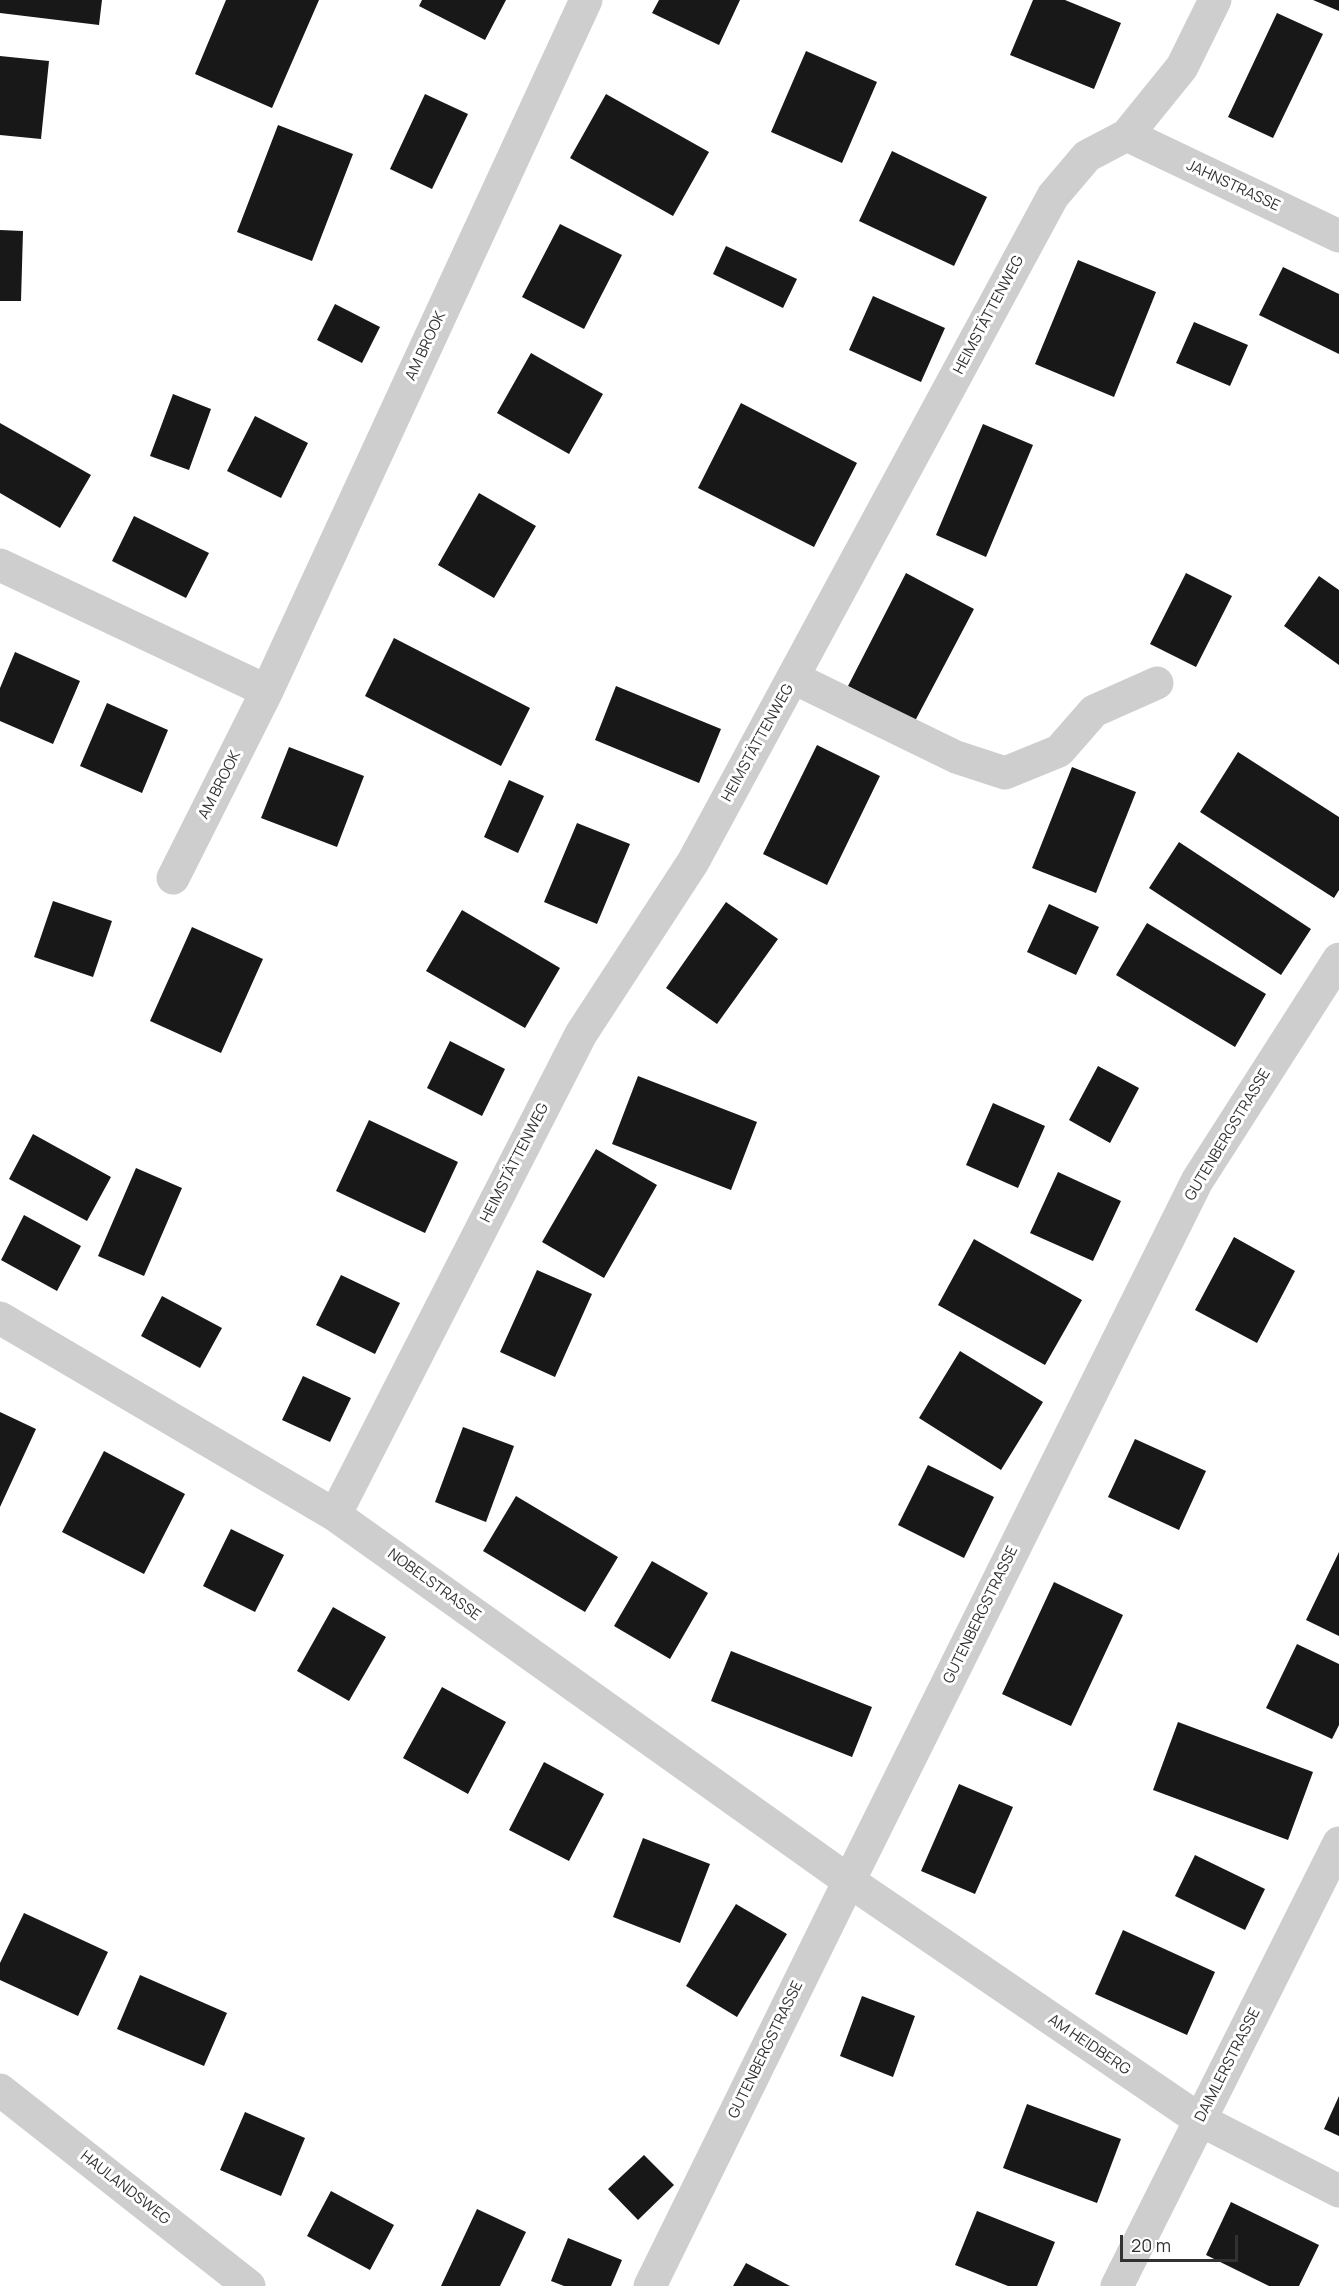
<!DOCTYPE html>
<html>
<head>
<meta charset="utf-8">
<style>
	body { margin:0 }
	#map { position:relative; width:1339px; height:2286px; overflow:hidden; background:#fff; font-family:Manrope,sans-serif }
	canvas { display:block }
	.scale { position:absolute; left:1120px; top:2235px; width:118px; height:27px; box-sizing:border-box; border:3px solid #313131; border-top:0; padding-left:8px; font-size:18px; line-height:21px; white-space:nowrap; color:#313131; -webkit-text-stroke:4px #fff; paint-order:stroke }
</style>
</head>
<body>
<div id="map">
<canvas width="1339" height="2286"></canvas>
<div class="scale">20 m</div>
</div>
<script>
const context = document.querySelector('canvas').getContext('2d');
context.lineJoin = 'round';
function paint(path, color) { context.fillStyle = color; context.fill(path, 'evenodd'); }
const shape = rows => new Path2D(rows.map(r => 'M' + r).join(''));
function stroke(path, color, width, dash) { context.strokeStyle = color; context.lineWidth = width; context.lineCap = dash ? 'butt' : 'round'; context.setLineDash(dash || []); context.stroke(path); }
function write(font, color, halo, rows, align = 'center') {
  context.font = font + ' Manrope,sans-serif'; context.lineWidth = 6; context.setLineDash([]); context.textBaseline = 'middle'; context.strokeStyle = halo; context.fillStyle = color; for (const [text, x, y, turn = 0] of rows) {
    context.save(); context.translate(x, y); context.rotate((+turn || 0) * Math.PI / 180); context.textAlign = isNaN(turn) ? turn : align; if (halo) context.strokeText(text, 0, 0); context.fillText(text, 0, 0); context.restore();
  }
}
paint(shape([
	[0,0,102,0,99,25,0,13],
	[226,0,319,0,272,108,195,74],
	[422,0,506,0,485,40,419,6],
	[659,0,740,0,719,45,652,13],
	[1033,0,1065,0,1121,23,1094,89,1010,55],
	[1313,0,1339,0,1339,11],
	[1277,13,1323,34,1273,138,1228,117],
	[806,51,877,82,842,163,771,132],
	[0,56,49,61,41,139,0,135],
	[425,94,468,114,432,189,390,169],
	[606,94,709,152,673,216,570,158],
	[278,125,353,154,312,261,237,232],
	[892,151,987,197,954,266,859,221],
	[560,224,622,255,584,329,522,297],
	[0,230,23,231,21,301,0,301],
	[726,246,797,279,783,308,713,274],
	[1078,260,1156,292,1114,397,1035,364],
	[1283,267,1339,294,1339,354,1259,315],
	[873,296,945,328,921,382,849,350],
	[335,304,380,327,362,363,317,340],
	[1194,322,1248,345,1230,386,1176,363],
	[531,353,603,394,569,454,497,413],
	[173,394,211,409,189,470,150,456],
	[741,403,857,463,814,547,698,488],
	[255,416,308,443,281,498,227,471],
	[0,423,91,475,60,528,0,493],
	[983,424,1033,445,986,557,936,535],
	[479,493,536,526,494,598,438,565],
	[134,516,209,553,186,598,112,561],
	[906,573,974,609,915,721,848,686],
	[1186,573,1232,596,1196,667,1150,644],
	[1319,576,1339,590,1339,665,1284,626],
	[394,638,530,708,501,766,365,696],
	[15,652,80,681,53,744,0,721,0,688],
	[616,686,721,729,699,783,595,740],
	[107,703,168,730,142,793,80,766],
	[817,745,880,776,827,885,763,854],
	[289,747,364,776,337,847,261,818],
	[1238,752,1339,817,1339,890,1334,898,1200,812],
	[1072,767,1136,792,1096,893,1032,868],
	[509,780,544,796,518,853,484,837],
	[577,823,630,844,597,924,544,902],
	[1179,842,1311,929,1281,975,1149,888],
	[53,901,112,921,93,977,34,957],
	[726,902,778,939,717,1024,666,988],
	[1049,904,1099,927,1076,975,1027,952],
	[462,910,560,968,525,1028,426,971],
	[1147,923,1266,994,1235,1047,1116,975],
	[192,927,263,959,221,1053,150,1021],
	[450,1041,505,1069,482,1116,427,1088],
	[1098,1066,1139,1088,1110,1143,1069,1120],
	[638,1076,757,1122,731,1190,612,1144],
	[993,1103,1045,1126,1018,1188,966,1165],
	[369,1120,458,1162,425,1233,336,1191],
	[33,1134,111,1177,87,1221,9,1179],
	[596,1149,657,1185,604,1278,542,1242],
	[136,1168,182,1188,144,1276,98,1256],
	[1058,1172,1121,1201,1093,1261,1030,1233],
	[24,1215,81,1246,57,1291,1,1260],
	[1234,1237,1295,1271,1257,1343,1195,1310],
	[974,1239,1082,1300,1045,1365,938,1305],
	[537,1270,592,1294,555,1377,500,1352],
	[341,1275,400,1303,375,1354,316,1325],
	[162,1296,222,1328,200,1368,141,1336],
	[960,1351,1043,1402,1001,1470,919,1418],
	[303,1376,351,1398,330,1442,282,1420],
	[0,1412,36,1429,0,1507],
	[463,1427,514,1446,486,1522,435,1502],
	[1135,1439,1206,1471,1179,1530,1108,1497],
	[104,1451,185,1494,144,1574,62,1532],
	[928,1465,994,1497,964,1558,898,1525],
	[516,1496,618,1557,585,1612,483,1551],
	[231,1529,284,1555,255,1612,203,1586],
	[1339,1552,1339,1636,1306,1620],
	[652,1561,708,1593,670,1659,614,1626],
	[1054,1582,1123,1615,1071,1726,1002,1694],
	[333,1607,386,1637,349,1701,297,1671],
	[1297,1644,1339,1664,1339,1725,1332,1739,1266,1708],
	[731,1651,872,1707,852,1757,711,1701],
	[442,1687,506,1722,468,1794,403,1758],
	[1178,1722,1313,1772,1288,1840,1153,1790],
	[544,1762,604,1794,569,1861,509,1830],
	[959,1784,1013,1807,975,1894,921,1871],
	[643,1838,710,1864,680,1943,613,1917],
	[1195,1855,1265,1889,1245,1930,1175,1896],
	[736,1904,787,1934,737,2017,686,1986],
	[24,1913,108,1952,78,2016,0,1980,0,1963],
	[1123,1930,1215,1972,1187,2035,1095,1994],
	[140,1975,227,2013,204,2066,117,2029],
	[862,1996,915,2016,893,2077,840,2056],
	[1339,2096,1339,2136,1324,2129],
	[1027,2104,1121,2139,1097,2203,1003,2168],
	[245,2112,305,2138,281,2196,220,2170],
	[644,2155,674,2185,638,2220,608,2189],
	[331,2191,394,2225,370,2270,307,2236],
	[1231,2202,1319,2245,1299,2286,1269,2286,1206,2255],
	[477,2209,526,2232,500,2286,441,2286],
	[977,2211,1055,2242,1037,2286,1008,2286,955,2265],
	[568,2238,622,2260,611,2286,564,2286,551,2281],
	[746,2263,790,2286,733,2286]
]), '#181818');
stroke(shape([
	[1127,135,1339,236],
	[0,565,267,691],
	[794,678,956,757,1005,773,1059,751,1094,711,1157,683],
	[173,878,267,691,586,0],
	[0,1318,335,1515,849,1881,1200,2120,1339,2191],
	[335,1515,581,1034,693,862,1053,196,1087,156,1127,135,1182,67,1215,0],
	[0,2090,249,2286],
	[650,2286,849,1881,1197,1181,1339,959],
	[1117,2286,1339,1843]
]), '#cecece', 33);
write('15px', '#313131', '#fff', [
	["JAHNSTRASSE",1233,186,25],
	["HEIMSTÄTTENWEG",989,315,-62],
	["AM BROOK",426,346,-65],
	["HEIMSTÄTTENWEG",758,743,-61],
	["AM BROOK",220,785,-63],
	["GUTENBERGSTRASSE",1228,1135,-59],
	["HEIMSTÄTTENWEG",515,1163,-63],
	["NOBELSTRASSE",434,1585,36],
	["GUTENBERGSTRASSE",981,1615,-64],
	["AM HEIDBERG",1089,2045,34],
	["GUTENBERGSTRASSE",766,2050,-64],
	["DAIMLERSTRASSE",1228,2065,-63],
	["HAULANDSWEG",125,2188,38]
]);
</script>
</body>
</html>
